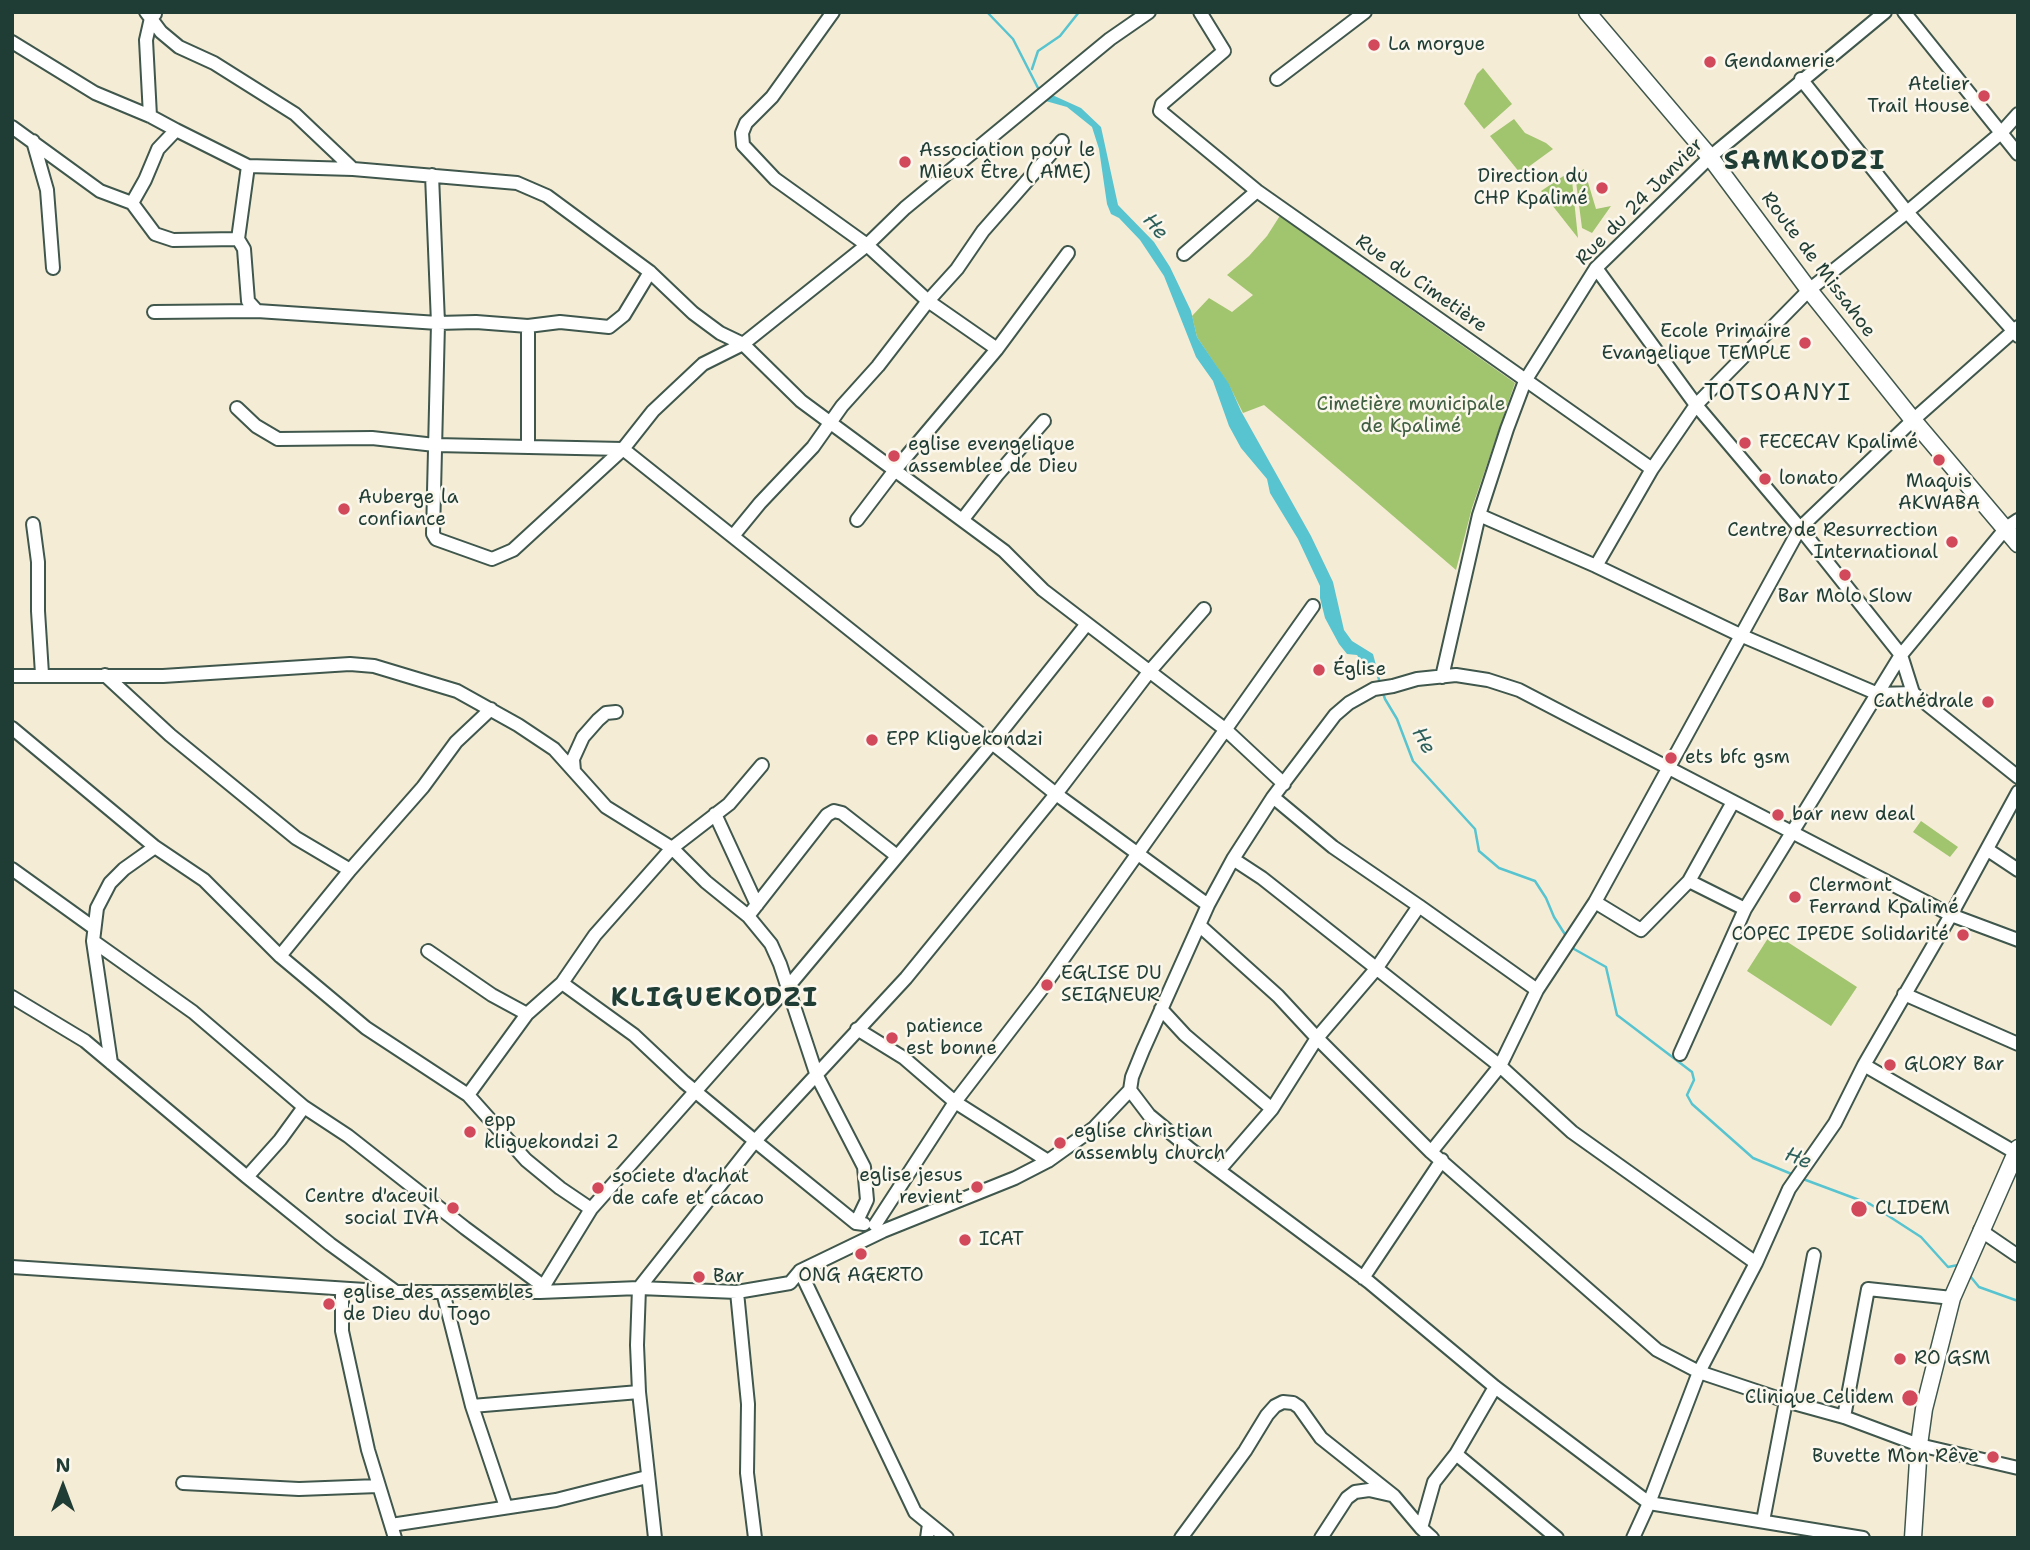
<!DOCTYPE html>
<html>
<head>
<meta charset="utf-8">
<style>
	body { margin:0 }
	#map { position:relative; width:2030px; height:1550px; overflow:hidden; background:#f5ecd6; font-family:"Shantell Sans",sans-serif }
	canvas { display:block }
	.frame { position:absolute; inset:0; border:14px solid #1f3d34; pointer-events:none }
	.north { position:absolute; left:28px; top:1452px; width:70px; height:70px; -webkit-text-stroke:5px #fbf7ec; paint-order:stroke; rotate:0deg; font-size:19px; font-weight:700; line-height:28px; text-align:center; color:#1f3d34 }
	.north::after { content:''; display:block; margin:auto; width:24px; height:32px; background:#1f3d34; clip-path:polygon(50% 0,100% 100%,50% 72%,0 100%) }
</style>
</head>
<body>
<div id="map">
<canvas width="2030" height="1550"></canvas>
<div class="frame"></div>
<div class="north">N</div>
</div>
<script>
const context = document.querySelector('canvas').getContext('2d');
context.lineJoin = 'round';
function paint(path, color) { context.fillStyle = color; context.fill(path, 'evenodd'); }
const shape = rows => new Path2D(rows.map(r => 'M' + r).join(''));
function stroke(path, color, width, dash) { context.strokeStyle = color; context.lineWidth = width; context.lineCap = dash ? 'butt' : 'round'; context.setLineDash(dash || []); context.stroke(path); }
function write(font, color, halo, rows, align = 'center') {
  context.font = font + ' "Shantell Sans",sans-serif'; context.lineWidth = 5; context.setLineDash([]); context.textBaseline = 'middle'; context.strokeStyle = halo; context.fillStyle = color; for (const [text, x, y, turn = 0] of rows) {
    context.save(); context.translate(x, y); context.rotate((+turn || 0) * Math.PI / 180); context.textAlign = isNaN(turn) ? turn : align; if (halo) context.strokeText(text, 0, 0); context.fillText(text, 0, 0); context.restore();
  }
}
paint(shape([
	[1483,68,1512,104,1484,129,1464,104,1477,74],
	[1514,119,1525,133,1546,143,1553,149,1520,173,1490,136],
	[1584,169,1596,209,1611,206,1592,233,1582,228,1575,174],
	[1571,171,1578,238,1541,191],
	[1281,214,1361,274,1515,383,1472,508,1456,570,1264,405,1243,413,1229,385,1197,337,1192,316,1209,298,1232,312,1253,295,1227,275,1249,256,1267,236],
	[1921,821,1958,847,1950,857,1913,832],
	[1772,932,1857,987,1831,1026,1747,971]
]), '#a1c46e');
paint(shape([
	[1039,89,1081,108,1101,127,1118,205,1154,242,1170,267,1191,311,1197,337,1229,384,1241,411,1311,536,1333,582,1344,630,1352,641,1373,654,1377,669,1368,672,1357,655,1347,654,1339,644,1325,618,1320,598,1320,586,1298,539,1270,493,1267,479,1241,448,1229,426,1213,381,1196,357,1164,276,1140,240,1119,218,1111,214,1107,204,1099,149,1092,127,1067,107,1042,100,1035,92]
]), '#57c4cf');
stroke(shape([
	[987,12,1013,39,1039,90],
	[1032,69,1038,51,1060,36,1079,12],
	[1376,667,1380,684],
	[1382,690,1385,699,1397,719,1413,761,1475,829,1479,851,1499,868,1535,881,1546,898,1554,917,1566,936],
	[1571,944,1574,949,1606,967,1617,1015,1692,1072,1694,1080,1687,1095,1692,1104,1753,1158,1794,1175],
	[1803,1179,1870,1204,1921,1237,1948,1267,1958,1265,1960,1267],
	[1970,1276,1979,1287,2018,1301]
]), '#57c4cf', 2.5);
const minor = shape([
	[146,12,161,32,179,47,214,63,295,114,353,169],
	[1200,12,1224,51,1162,104,1160,111,1257,191,1652,469],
	[1904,12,2018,154],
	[12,42,95,93,150,116,176,130],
	[1277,79,1365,12],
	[1801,79,1907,212,2018,336],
	[150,116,146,40,151,18,155,14],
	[12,127,100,191,132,203],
	[33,141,47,190,53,268],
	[432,175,438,323,433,534,436,539,492,559,513,550,623,449,653,411,703,364,743,344,801,401,1004,551,1043,590,1226,730,1284,784],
	[238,239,248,166],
	[1184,254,1257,191],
	[1596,268,1696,405,1800,528,1901,655,1913,693,2018,777],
	[257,311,248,301,244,249,238,239,173,240,155,234,132,203,145,180,158,149,176,130,248,166,353,169,517,183,547,196,650,272,693,313,720,333,743,344,867,245,905,208,1110,39,1149,12],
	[154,312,257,311,438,323,476,322,528,326,560,322,609,327,624,315,650,272],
	[997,349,928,301,957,269,983,231,1062,141],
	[237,408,256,426,278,439,372,438,435,445,623,449,1056,794,1208,905],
	[528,445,528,326],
	[1479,515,1596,566,1740,635,1878,694,1913,693],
	[963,519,997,475,1044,421],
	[857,520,895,470,997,349,1068,253],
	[33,524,38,562,38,611,42,674],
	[733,536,760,503,813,447,842,406,878,366,928,301,867,245,775,179,743,145,742,133,746,123,772,97,833,12],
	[1596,566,1652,469,1696,405,1809,290,1907,212,2001,133,2018,114],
	[105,675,170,735,296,838,350,870],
	[12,676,163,676,350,664,374,666,457,691,518,725,554,749,606,807,672,848,706,882,748,916,771,944,780,964,817,1076,864,1167,867,1200,856,1223],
	[1442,677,1479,515,1507,429,1525,381,1596,268,1710,157,1885,12],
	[12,728,155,847,204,880,280,956,366,1028,468,1095,526,1160,560,1188,591,1209],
	[574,771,573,759,583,737,598,720,606,713,616,712],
	[1273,797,1333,847,1419,906],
	[715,814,757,905],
	[1988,850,2018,870],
	[1233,859,1262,878,1500,1066,1572,1132,1756,1263],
	[12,869,94,928],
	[1689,881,1745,909],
	[1595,902,1641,930,1689,881,1733,802],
	[748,916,827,815,834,811,842,813,897,856],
	[1199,925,1278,996,1317,1038,1431,1152,1657,1350,1699,1372,1786,1401,1844,1417,1919,1445,2018,1468],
	[93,941,193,1012,304,1107,348,1136,465,1228,543,1286],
	[428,951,492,995,527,1014],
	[280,956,350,870,423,787,456,742,491,709],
	[562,983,634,1035,684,1082,755,1141,856,1223,864,1224],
	[1904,994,2018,1044],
	[12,997,85,1041,247,1177,330,1244,396,1292],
	[1161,1009,1185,1035,1272,1109],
	[857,1029,904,1058,955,1102,1048,1161],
	[1680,1054,1745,909,1901,655,2006,528,2018,520],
	[111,1063,93,941,97,908,110,883,124,869,155,847],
	[1864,1065,2018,1154],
	[1130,1090,1149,1115,1190,1149,1369,1282,1495,1387,1649,1503,1863,1538],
	[468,1095,527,1014,562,983,595,935,672,848,729,804,762,765],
	[1431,1152,1500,1066,1537,990,1595,902,1800,528,1913,420,2018,327],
	[1220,1169,1272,1109,1317,1038,1376,969,1419,906,1537,990],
	[247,1177,280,1140,304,1107],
	[875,1225,955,1102,1041,990,1313,606],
	[1980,1230,2018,1256],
	[12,1267,396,1292,540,1292,639,1288,737,1292,790,1283,800,1271,883,1231,1015,1178,1048,1161,1094,1128,1130,1090,1132,1077,1143,1050,1208,905,1233,859,1273,797,1335,715,1349,703,1374,689,1393,686,1417,679,1456,675,1488,680,1519,690,1951,915,2018,940],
	[800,1271,915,1512,947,1538],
	[1363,1278,1442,1160],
	[342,1290,342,1331,368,1450,395,1538],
	[443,1292,472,1406,506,1507],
	[540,1292,591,1209,787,988,993,742,1086,625],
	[737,1292,748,1404,747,1473,755,1538],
	[472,1406,639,1392],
	[1844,1417,1868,1289,1952,1298],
	[1456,1454,1557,1538],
	[183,1483,299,1489,378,1486],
	[1763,1521,1814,1255],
	[391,1525,556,1500,647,1477],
	[1421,1528,1434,1482,1456,1454,1495,1387],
	[655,1538,639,1392,637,1345,639,1288,755,1141,906,978,1056,794,1149,672,1204,609],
	[927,1538,929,1524],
	[1181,1538,1245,1451,1267,1415,1275,1406,1283,1402,1293,1403,1299,1407,1321,1438,1394,1496,1421,1528,1432,1538],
	[1321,1538,1347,1498,1355,1492,1369,1490,1391,1495],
	[1633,1538,1649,1503,1699,1372,1756,1263,1789,1189,1835,1123,1864,1065,1951,915,2018,792]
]);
const major = shape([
	[1587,12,1710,157,1809,290,1913,420,2018,544],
	[1913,1538,1919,1445,1924,1409,1952,1298,2018,1148]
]);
stroke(minor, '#3f574c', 16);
stroke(major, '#3f574c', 19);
stroke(minor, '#fff', 12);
stroke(major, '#fff', 16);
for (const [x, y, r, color] of [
	[1374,45,7,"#d1495b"],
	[1710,62,7,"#d1495b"],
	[1984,96,7,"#d1495b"],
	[905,162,7,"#d1495b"],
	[1602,188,7,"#d1495b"],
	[1805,343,7,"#d1495b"],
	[1745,443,7,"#d1495b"],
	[894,456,7,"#d1495b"],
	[1939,460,7,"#d1495b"],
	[1765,479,7,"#d1495b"],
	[344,509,7,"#d1495b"],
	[1952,542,7,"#d1495b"],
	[1845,575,7,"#d1495b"],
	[1319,670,7,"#d1495b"],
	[1988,702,7,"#d1495b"],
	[872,740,7,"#d1495b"],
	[1671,758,7,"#d1495b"],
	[1778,815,7,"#d1495b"],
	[1795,897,7,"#d1495b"],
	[1963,935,7,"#d1495b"],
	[1047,985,7,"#d1495b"],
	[892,1038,7,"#d1495b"],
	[1890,1065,7,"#d1495b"],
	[470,1132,7,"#d1495b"],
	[1060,1143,7,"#d1495b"],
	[977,1187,7,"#d1495b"],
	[598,1188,7,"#d1495b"],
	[453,1208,7,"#d1495b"],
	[1859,1209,9,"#d1495b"],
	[965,1240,7,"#d1495b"],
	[861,1254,7,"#d1495b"],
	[699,1277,7,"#d1495b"],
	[329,1304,7,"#d1495b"],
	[1900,1359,7,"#d1495b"],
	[1910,1398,9,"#d1495b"],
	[1993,1457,7,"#d1495b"]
]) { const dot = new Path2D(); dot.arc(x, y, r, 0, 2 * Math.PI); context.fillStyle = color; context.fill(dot); stroke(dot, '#fbf7ec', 2.5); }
write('19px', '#1f3d34', '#fbf7ec', [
	["La morgue",1388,45],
	["Gendamerie",1724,62],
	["Atelier",1970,85,"right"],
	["Trail House",1970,107,"right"],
	["Association pour le",919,151],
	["Mieux Être ( AME)",919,173],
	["Direction du",1588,177,"right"],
	["CHP Kpalimé",1588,199,"right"],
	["Ecole Primaire",1791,332,"right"],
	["Evangelique TEMPLE",1791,354,"right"],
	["FECECAV Kpalimé",1759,443],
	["eglise evengelique",908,445],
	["assemblee de Dieu",908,467],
	["lonato",1779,479],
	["Maquis",1939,482,"center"],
	["AKWABA",1939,504,"center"],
	["Auberge la",358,498],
	["confiance",358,520],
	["Centre de Resurrection",1938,531,"right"],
	["International",1938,553,"right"],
	["Bar Molo Slow",1845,597,"center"],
	["Église",1333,670],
	["Cathédrale",1974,702,"right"],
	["EPP Kliguekondzi",886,740],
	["ets bfc gsm",1685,758],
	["bar new deal",1792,815],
	["Clermont",1809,886],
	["Ferrand Kpalimé",1809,908],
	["COPEC IPEDE Solidarité",1949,935,"right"],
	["EGLISE DU",1061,974],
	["SEIGNEUR",1061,996],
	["patience",906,1027],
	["est bonne",906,1049],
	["GLORY Bar",1904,1065],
	["epp",484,1121],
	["kliguekondzi 2",484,1143],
	["eglise christian",1074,1132],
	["assembly church",1074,1154],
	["eglise jesus",963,1176,"right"],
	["revient",963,1198,"right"],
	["societe d'achat",612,1177],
	["de cafe et cacao",612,1199],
	["Centre d'aceuil",439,1197,"right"],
	["social IVA",439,1219,"right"],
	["CLIDEM",1875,1209],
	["ICAT",979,1240],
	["ONG AGERTO",861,1276,"center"],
	["Bar",713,1277],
	["eglise des assembles",343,1293],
	["de Dieu du Togo",343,1315],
	["RO GSM",1914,1359],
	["Clinique Celidem",1894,1398,"right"],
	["Buvette Mon Rêve",1979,1457,"right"]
], 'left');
write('19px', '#1f3d34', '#fbf7ec', [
	["Rue du 24 Janvier",1640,202,-45],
	["Route de Missahoe",1818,265,53],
	["Rue du Cimetière",1421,284,35]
]);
write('19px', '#405f42', '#fbf7ec', [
	["Cimetière municipale",1411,405],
	["de Kpalimé",1411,427]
]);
write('italic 21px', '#2d5f5b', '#fbf7ec', [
	["He",1155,227,50],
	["He",1423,741,61],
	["He",1798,1159,21]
]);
context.letterSpacing = '2px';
write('23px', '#1f3d34', '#fbf7ec', [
	["TOTSOANYI",1778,394]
]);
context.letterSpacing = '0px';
context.letterSpacing = '2px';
write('bold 26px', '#1f3d34', '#fbf7ec', [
	["SAMKODZI",1805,162],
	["KLIGUEKODZI",715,999]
]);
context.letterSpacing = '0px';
</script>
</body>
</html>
